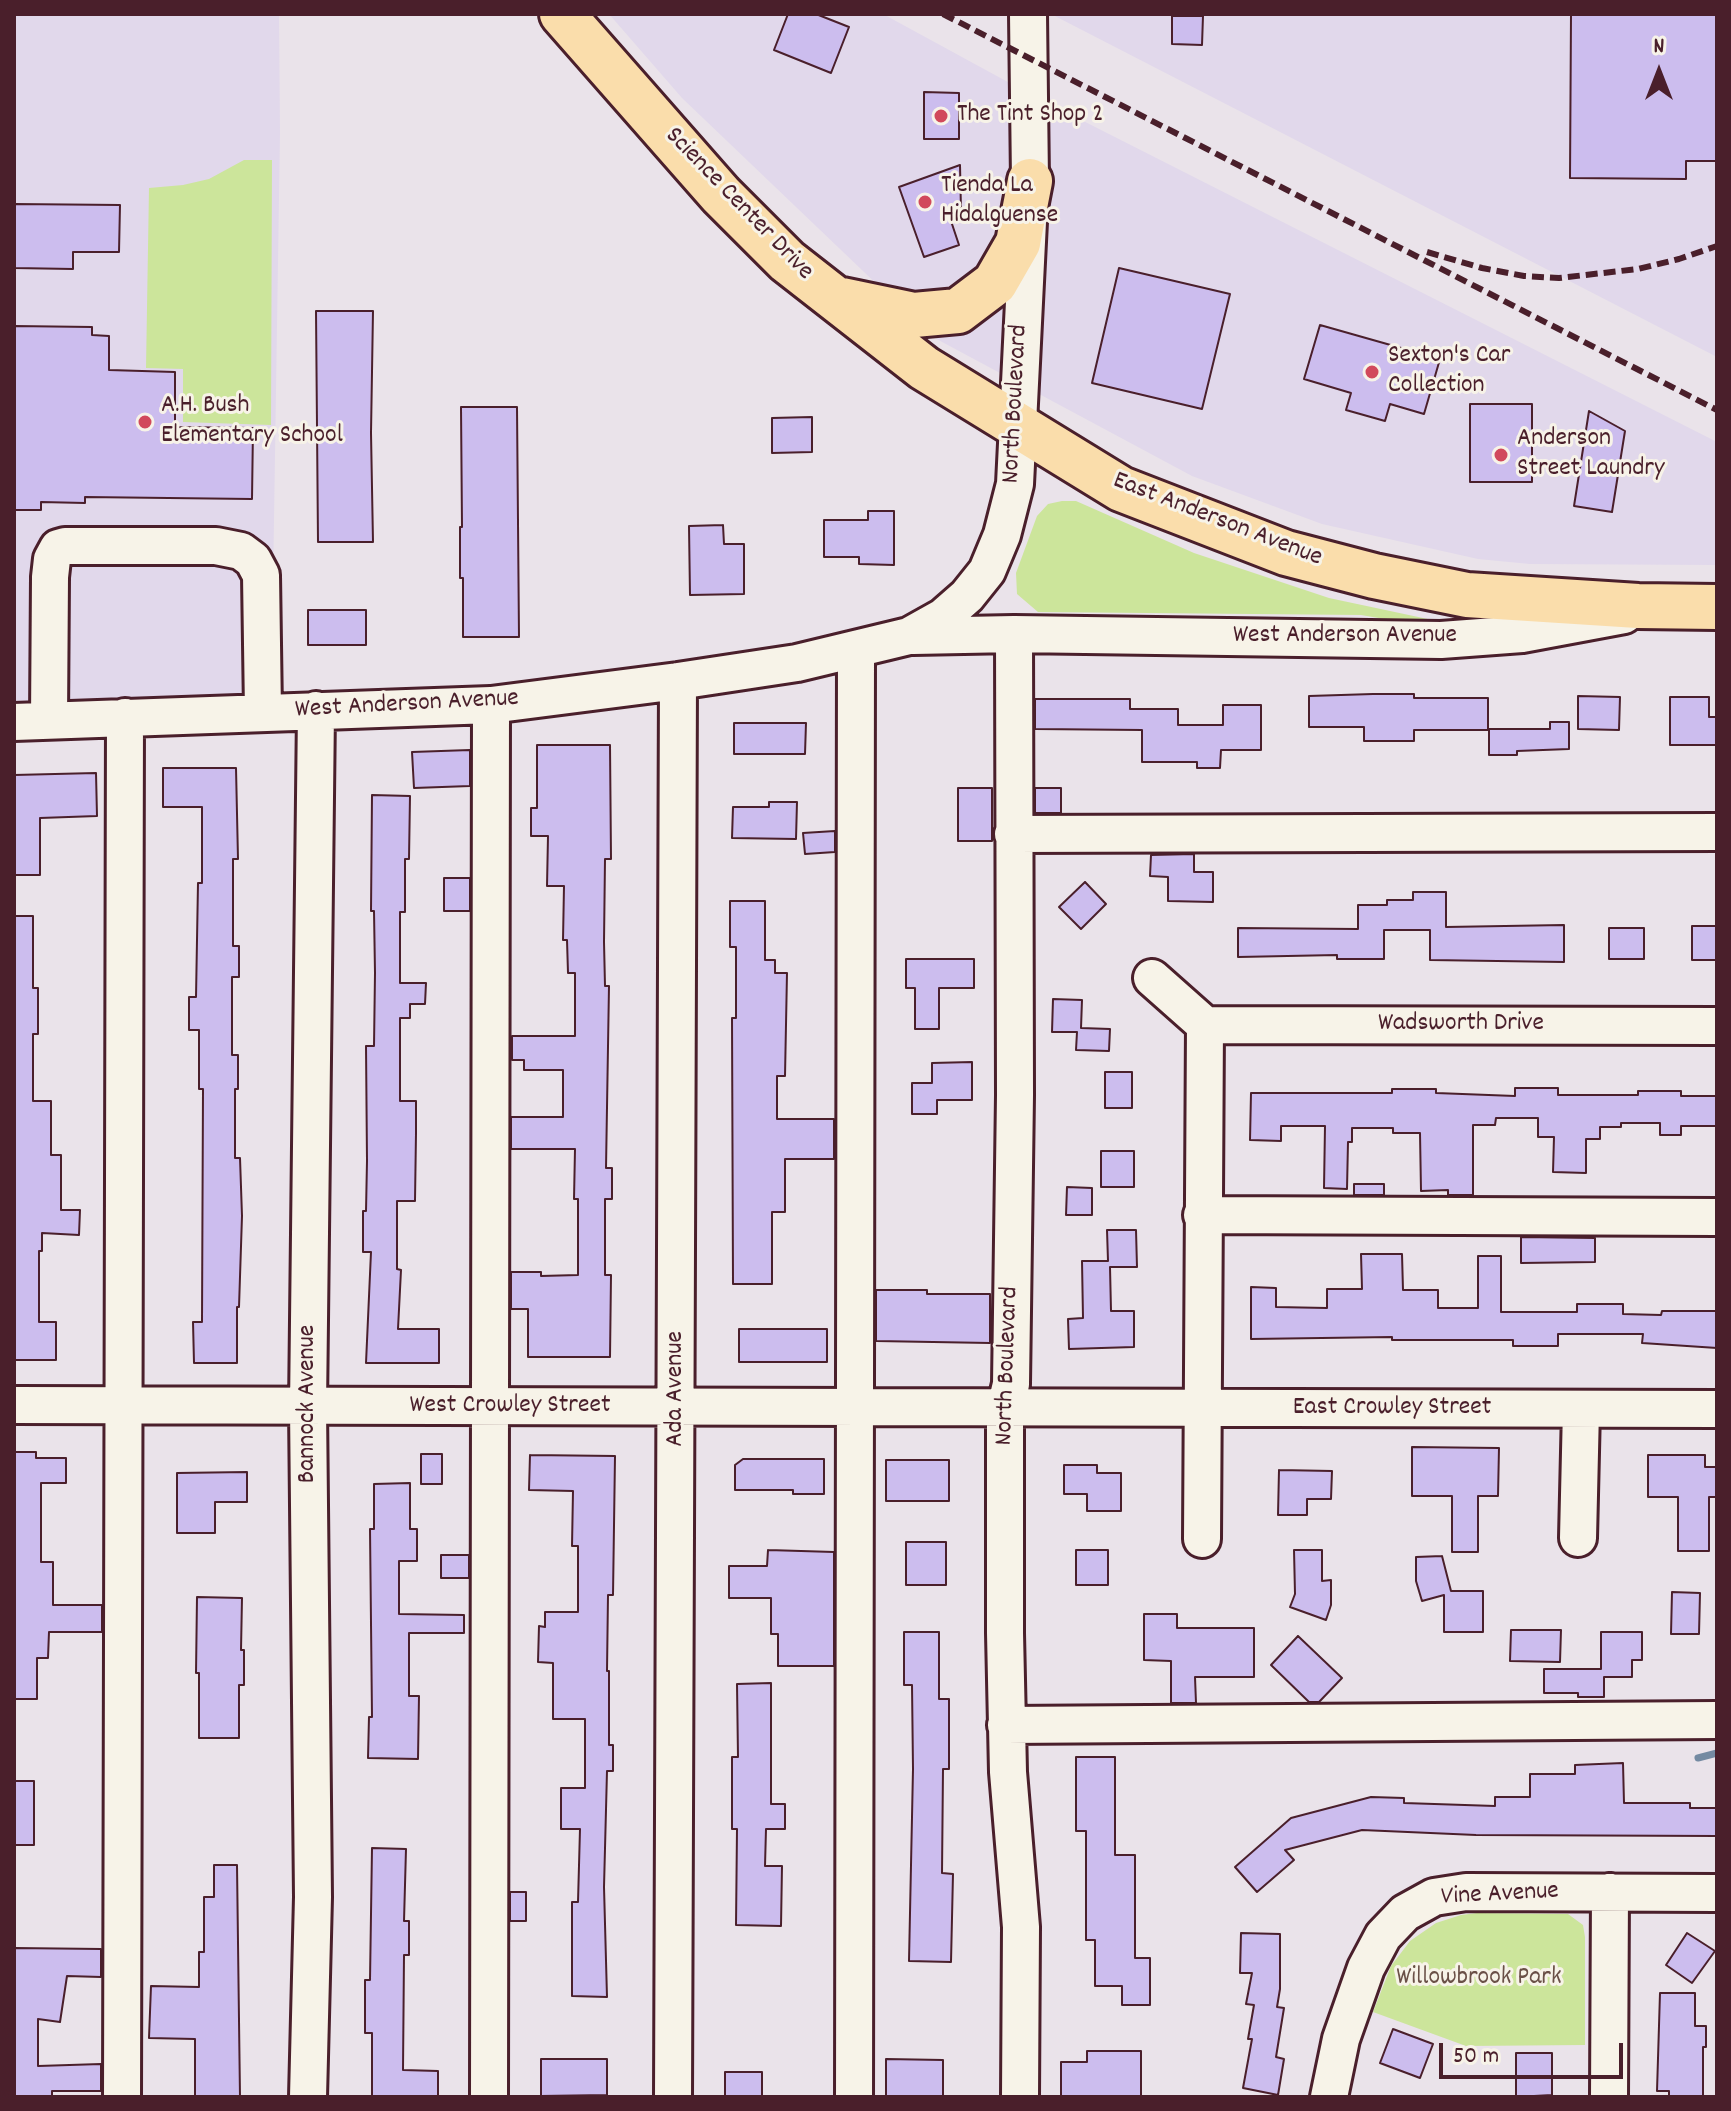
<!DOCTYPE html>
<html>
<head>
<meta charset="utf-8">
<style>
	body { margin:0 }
	#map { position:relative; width:1731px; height:2111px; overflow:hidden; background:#eae3ea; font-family:Dekko,sans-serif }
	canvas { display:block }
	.frame { position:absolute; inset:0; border:16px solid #4a1f2b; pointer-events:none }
	.north { position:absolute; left:1619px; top:32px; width:80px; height:80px; -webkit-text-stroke:6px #f7f3e8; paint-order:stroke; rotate:0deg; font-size:22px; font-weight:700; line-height:32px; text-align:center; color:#4a1f2b }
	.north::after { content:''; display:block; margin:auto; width:28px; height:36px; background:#4a1f2b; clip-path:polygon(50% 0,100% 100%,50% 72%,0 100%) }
	.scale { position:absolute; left:1439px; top:2043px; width:184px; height:36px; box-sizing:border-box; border:4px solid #4a1f2b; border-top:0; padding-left:10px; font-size:24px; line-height:28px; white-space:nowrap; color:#4a1f2b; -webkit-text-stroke:6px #f7f3e8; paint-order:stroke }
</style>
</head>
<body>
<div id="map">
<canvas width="1731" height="2111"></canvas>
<div class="frame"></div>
<div class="north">N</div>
<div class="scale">50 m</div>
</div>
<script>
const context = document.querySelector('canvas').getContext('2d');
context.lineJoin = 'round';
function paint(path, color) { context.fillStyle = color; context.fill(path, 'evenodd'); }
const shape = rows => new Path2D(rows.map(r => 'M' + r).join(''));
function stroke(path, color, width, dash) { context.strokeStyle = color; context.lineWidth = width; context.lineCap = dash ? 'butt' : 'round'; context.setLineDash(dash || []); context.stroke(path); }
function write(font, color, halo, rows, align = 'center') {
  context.font = font + ' Dekko,sans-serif'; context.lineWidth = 6; context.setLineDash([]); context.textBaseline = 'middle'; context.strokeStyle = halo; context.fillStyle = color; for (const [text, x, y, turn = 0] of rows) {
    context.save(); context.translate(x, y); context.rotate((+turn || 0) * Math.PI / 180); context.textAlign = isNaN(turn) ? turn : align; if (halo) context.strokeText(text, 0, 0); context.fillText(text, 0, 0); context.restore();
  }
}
paint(shape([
	[14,14,279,14,280,133,271,712,14,722],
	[609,14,883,14,1028,93,1717,442,1717,565,1530,564,1478,559,1322,524,1192,476,931,336,682,98],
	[1051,14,1717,14,1717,357]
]), '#e1d8eb');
paint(shape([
	[244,160,272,160,271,425,183,422,183,369,146,368,149,188,183,185,209,179],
	[1062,501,1076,501,1194,553,1329,598,1437,621,1437,628,1361,615,1038,612,1017,594,1016,573,1037,516,1048,504],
	[1477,1913,1568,1914,1583,1925,1585,1937,1585,2045,1466,2046,1373,2012,1391,1966,1410,1941,1436,1923,1461,1915]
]), '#cce59b');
stroke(shape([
	[1698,1758,1717,1753]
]), '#748aa2', 7);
const building = shape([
	[788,14,816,14,849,27,831,73,774,50,788,14],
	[1571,14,1717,14,1717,161,1686,161,1686,179,1570,178,1571,14],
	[1172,16,1203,16,1202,45,1172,44,1172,16],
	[924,92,959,93,959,139,924,139,924,92],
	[960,165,961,211,949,215,959,245,924,257,899,187,960,165],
	[14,204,120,205,119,252,73,252,73,269,14,268,14,204],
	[1119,268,1230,294,1202,409,1092,383,1119,268],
	[316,311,373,311,371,433,373,542,318,542,316,311],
	[1320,325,1440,359,1424,414,1390,404,1385,421,1346,410,1351,393,1304,379,1320,325],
	[14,326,92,327,92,335,109,336,109,370,175,372,175,427,253,428,252,499,85,497,85,503,41,502,41,510,14,510,14,326],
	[1470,404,1532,404,1532,482,1470,482,1470,404],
	[461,407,517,407,519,637,463,637,463,578,460,578,460,527,462,527,461,407],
	[1589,411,1625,431,1612,512,1574,506,1589,411],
	[812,417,812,452,772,453,772,418,812,417],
	[868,511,894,511,894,565,859,564,859,557,824,557,824,520,868,520,868,511],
	[723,525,724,544,744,544,744,594,690,595,689,526,723,525],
	[308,610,366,610,366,645,308,645,308,610],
	[1373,694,1414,694,1414,698,1488,698,1488,730,1414,730,1414,741,1364,741,1364,727,1309,727,1309,696,1373,694],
	[1578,696,1620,697,1619,730,1578,729,1578,696],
	[1670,697,1709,697,1709,717,1717,717,1717,745,1670,745,1670,697],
	[1035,699,1130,699,1130,709,1178,709,1178,725,1223,725,1223,705,1261,705,1261,750,1221,750,1220,768,1197,768,1197,762,1142,762,1142,730,1035,729,1035,699],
	[1550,722,1569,722,1569,749,1517,751,1517,755,1489,755,1489,729,1550,729,1550,722],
	[734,723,806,723,805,754,734,754,734,723],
	[537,745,610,745,611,859,605,859,604,942,605,986,609,986,606,1168,612,1168,612,1199,605,1199,605,1275,611,1275,610,1357,528,1357,528,1309,511,1309,511,1272,541,1272,541,1276,578,1275,578,1199,574,1199,575,1149,511,1149,511,1117,563,1117,563,1070,524,1070,524,1060,512,1060,512,1036,575,1036,575,973,568,973,567,940,563,940,564,886,547,886,548,836,531,836,531,808,537,808,537,745],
	[470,750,470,786,414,788,412,752,470,750],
	[163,768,236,768,238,859,233,859,233,946,239,946,239,977,232,977,232,1055,238,1055,238,1089,235,1089,235,1158,240,1158,242,1216,239,1307,237,1307,237,1363,194,1363,193,1322,202,1322,203,1089,199,1089,199,1030,189,1030,189,997,196,997,198,883,202,883,202,807,163,807,163,768],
	[96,773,97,816,40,818,40,875,14,875,14,775,96,773],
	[958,788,992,788,992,841,958,841,958,788],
	[1035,788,1061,788,1061,813,1035,813,1035,788],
	[372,795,410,796,409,859,405,859,405,912,400,912,400,983,426,983,425,1004,410,1004,410,1018,400,1018,400,1101,416,1101,416,1133,415,1201,397,1201,397,1269,401,1270,398,1329,439,1329,439,1363,366,1363,371,1252,363,1252,363,1211,366,1211,367,1161,366,1046,374,1046,375,973,374,911,371,911,372,795],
	[769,802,797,802,796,839,732,838,733,807,769,807,769,802],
	[835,831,835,852,805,854,803,833,835,831],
	[1194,854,1194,872,1213,872,1213,902,1168,901,1168,877,1150,876,1151,855,1194,854],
	[444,878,470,878,470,911,444,911,444,878],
	[1085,882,1106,904,1081,929,1059,907,1085,882],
	[1413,892,1446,892,1446,927,1564,925,1564,962,1430,960,1430,930,1384,930,1384,959,1337,959,1337,955,1238,957,1238,928,1358,929,1358,905,1387,905,1387,900,1413,900,1413,892],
	[730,901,765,901,765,960,775,960,775,973,787,973,785,1076,777,1076,777,1119,834,1119,834,1159,785,1159,785,1212,772,1212,772,1284,733,1284,732,1018,736,1018,736,947,730,947,730,901],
	[14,916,33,916,33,988,38,988,38,1034,33,1034,33,1101,51,1101,51,1155,61,1155,61,1210,80,1210,79,1235,42,1233,42,1251,39,1251,39,1322,56,1322,56,1360,14,1360,14,916],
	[1692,926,1717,926,1717,960,1692,960,1692,926],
	[1609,928,1644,928,1644,959,1609,959,1609,928],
	[906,959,974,959,974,988,939,988,939,1029,915,1029,915,988,906,988,906,959],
	[1053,999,1082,1000,1081,1028,1110,1029,1109,1051,1076,1050,1077,1032,1052,1032,1053,999],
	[972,1062,972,1100,937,1100,937,1114,912,1114,912,1083,932,1083,932,1063,972,1062],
	[1105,1072,1132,1072,1132,1108,1105,1108,1105,1072],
	[1515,1088,1558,1088,1558,1095,1638,1095,1638,1091,1681,1091,1681,1096,1717,1096,1717,1126,1681,1126,1681,1135,1660,1135,1660,1123,1621,1123,1621,1127,1600,1127,1600,1139,1586,1139,1586,1173,1553,1172,1554,1137,1538,1137,1538,1118,1496,1118,1495,1125,1473,1125,1473,1195,1448,1195,1448,1190,1421,1191,1420,1133,1393,1133,1393,1128,1352,1128,1352,1142,1348,1142,1347,1189,1324,1188,1325,1126,1281,1126,1281,1141,1250,1140,1251,1093,1392,1093,1392,1089,1436,1089,1436,1093,1515,1096,1515,1088],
	[1101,1151,1134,1151,1134,1187,1101,1187,1101,1151],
	[1354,1184,1384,1184,1384,1195,1354,1195,1354,1184],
	[1067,1187,1092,1188,1092,1215,1066,1215,1067,1187],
	[1107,1230,1136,1230,1137,1267,1110,1267,1111,1311,1134,1311,1134,1347,1069,1349,1068,1319,1083,1318,1082,1261,1108,1261,1107,1230],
	[1521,1237,1595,1238,1595,1262,1521,1263,1521,1237],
	[1361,1254,1402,1254,1403,1290,1438,1290,1438,1308,1478,1308,1478,1256,1501,1256,1501,1312,1577,1312,1577,1304,1623,1304,1623,1314,1661,1315,1662,1311,1717,1311,1717,1348,1642,1343,1643,1334,1558,1334,1558,1346,1513,1346,1513,1340,1392,1340,1392,1337,1251,1339,1251,1287,1276,1288,1276,1307,1327,1308,1327,1289,1362,1289,1361,1254],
	[876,1290,927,1290,927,1294,990,1294,990,1343,876,1341,876,1290],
	[739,1329,827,1329,827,1362,739,1362,739,1329],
	[1412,1447,1499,1448,1498,1496,1478,1496,1478,1552,1452,1552,1452,1496,1412,1496,1412,1447],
	[14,1452,36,1452,36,1458,66,1458,66,1483,41,1483,41,1562,53,1562,53,1605,102,1605,102,1632,49,1632,48,1658,37,1658,37,1699,14,1699,14,1452],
	[421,1454,442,1454,442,1484,421,1484,421,1454],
	[530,1455,615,1456,613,1595,608,1595,607,1671,609,1671,609,1745,613,1745,613,1771,607,1771,604,1887,607,1997,572,1996,572,1902,578,1902,580,1829,561,1829,561,1788,585,1788,585,1719,553,1719,553,1663,538,1662,539,1626,545,1627,545,1612,578,1612,578,1546,572,1546,573,1491,529,1490,530,1455],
	[1648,1455,1705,1455,1705,1467,1717,1467,1717,1497,1709,1497,1709,1551,1678,1551,1678,1497,1648,1497,1648,1455],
	[743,1459,824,1459,824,1494,793,1494,793,1490,735,1490,735,1465,743,1459],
	[886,1460,949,1460,949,1501,886,1501,886,1460],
	[1064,1465,1097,1465,1097,1473,1121,1473,1121,1511,1087,1511,1087,1494,1064,1494,1064,1465],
	[1279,1470,1332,1471,1331,1499,1307,1499,1307,1515,1278,1515,1279,1470],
	[247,1472,247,1502,215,1502,215,1533,177,1533,177,1473,247,1472],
	[410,1483,410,1529,417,1529,417,1561,399,1561,399,1614,464,1615,464,1633,409,1633,409,1696,419,1696,418,1759,368,1758,369,1717,372,1717,370,1529,374,1529,374,1484,410,1483],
	[906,1542,946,1542,946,1585,906,1585,906,1542],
	[768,1550,834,1552,834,1666,778,1666,778,1634,771,1634,771,1598,729,1598,729,1566,767,1566,768,1550],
	[1076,1550,1108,1550,1108,1585,1076,1585,1076,1550],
	[1294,1550,1322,1550,1322,1581,1331,1580,1331,1605,1326,1620,1290,1607,1295,1594,1294,1550],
	[441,1555,469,1555,469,1578,441,1578,441,1555],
	[1442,1556,1451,1591,1483,1591,1483,1632,1444,1632,1444,1595,1422,1601,1416,1581,1416,1557,1442,1556],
	[1672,1592,1700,1593,1699,1634,1671,1634,1672,1592],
	[197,1597,242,1598,241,1650,244,1650,244,1685,239,1685,239,1738,199,1738,199,1673,196,1673,197,1597],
	[1144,1614,1177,1614,1177,1628,1254,1628,1254,1677,1195,1677,1196,1703,1171,1703,1171,1661,1144,1660,1144,1614],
	[1511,1630,1561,1630,1560,1662,1510,1661,1511,1630],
	[904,1632,939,1632,939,1699,949,1699,949,1769,943,1769,942,1873,953,1874,951,1962,909,1961,913,1769,912,1685,904,1685,904,1632],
	[1601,1632,1642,1632,1642,1660,1632,1660,1632,1677,1604,1677,1604,1697,1578,1697,1578,1693,1544,1693,1544,1669,1601,1669,1601,1632],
	[1298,1636,1342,1678,1319,1702,1309,1702,1271,1665,1298,1636],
	[771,1683,771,1804,785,1804,785,1829,766,1829,765,1866,782,1866,781,1926,736,1925,737,1829,732,1829,732,1757,738,1757,737,1684,771,1683],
	[1076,1757,1115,1757,1115,1855,1135,1855,1135,1958,1150,1958,1150,2005,1122,2005,1122,1986,1095,1986,1095,1940,1086,1940,1086,1831,1076,1831,1076,1757],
	[1623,1763,1624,1803,1690,1803,1690,1808,1717,1808,1717,1836,1476,1835,1362,1830,1285,1850,1294,1860,1257,1892,1235,1867,1291,1818,1371,1797,1404,1798,1404,1803,1495,1806,1495,1797,1530,1797,1530,1774,1575,1774,1575,1765,1623,1763],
	[14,1781,34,1781,34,1845,14,1845,14,1781],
	[372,1848,406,1849,404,1921,409,1921,409,1955,404,1955,403,2070,438,2071,438,2097,372,2097,372,2033,365,2033,365,1980,370,1980,372,1848],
	[214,1865,237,1865,240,2097,195,2097,195,2039,149,2038,151,1986,199,1987,199,1952,204,1952,204,1897,214,1897,214,1865],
	[510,1892,526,1892,526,1921,510,1921,510,1892],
	[1241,1933,1280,1934,1280,1989,1277,2007,1284,2008,1276,2057,1284,2059,1278,2095,1243,2088,1252,2039,1248,2039,1254,2005,1246,2004,1252,1973,1240,1973,1241,1933],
	[1687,1933,1715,1951,1692,1983,1666,1965,1687,1933],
	[14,1948,101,1949,101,1977,67,1976,60,2022,38,2019,38,2066,101,2064,101,2091,52,2091,52,2097,14,2097,14,1948],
	[1660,1993,1695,1993,1695,2026,1706,2026,1706,2047,1703,2047,1703,2097,1669,2097,1669,2091,1657,2091,1660,1993],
	[1393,2029,1433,2044,1420,2078,1380,2063,1393,2029],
	[1087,2051,1141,2051,1141,2097,1061,2097,1061,2062,1087,2062,1087,2051],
	[1516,2053,1552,2053,1552,2095,1516,2097,1516,2053],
	[541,2059,607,2059,607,2095,541,2096,541,2059],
	[886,2059,943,2060,943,2097,886,2097,886,2059],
	[725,2072,762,2072,762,2097,725,2097,725,2072]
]);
paint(building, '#ccbdee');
stroke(building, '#4a1f2b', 2);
const minor = shape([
	[1014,634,1015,1095,1011,1384,1005,1409,1005,1633,1008,1772,1021,1927,1020,2097],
	[913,636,1014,634,1441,640,1522,634,1624,615],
	[49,720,50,577,52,559,58,548,65,546,216,546,241,551,253,560,261,575,263,712],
	[14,722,491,705,678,681,797,663,909,636,943,617,967,596,987,571,1002,535,1015,484,1030,181,1028,14],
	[1013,834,1717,832],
	[1152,978,1205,1025,1717,1026],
	[1202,1215,1717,1217],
	[14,1405,1717,1409],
	[1578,1538,1581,1409],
	[1202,1539,1205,1025],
	[1006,1725,1717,1720],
	[122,2097,125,717],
	[308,2097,313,1897,308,1407,316,710],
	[489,2097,491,705],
	[673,2097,678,681],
	[854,2097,856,650],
	[1329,2097,1341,2039,1366,1968,1383,1936,1405,1913,1434,1897,1466,1892,1717,1893],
	[1609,2097,1610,1892]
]);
const major = shape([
	[562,14,721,195,787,261,924,368,1121,489,1286,553,1374,576,1467,595,1638,606,1717,607],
	[842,300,914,315,958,311,995,283,1018,243,1030,181]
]);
stroke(minor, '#4a1f2b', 42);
stroke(major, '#4a1f2b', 50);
stroke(minor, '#f7f3e8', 36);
stroke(major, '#faddab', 44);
stroke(shape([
	[943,14,1717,410],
	[1427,252,1482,268,1524,276,1559,278,1638,269,1679,259,1717,246]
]), '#4a1f2b', 6, [12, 6]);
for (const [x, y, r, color] of [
	[941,116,8,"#d1495b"],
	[925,202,8,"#d1495b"],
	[1372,372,8,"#d1495b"],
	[145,422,8,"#d1495b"],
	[1501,455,8,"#d1495b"]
]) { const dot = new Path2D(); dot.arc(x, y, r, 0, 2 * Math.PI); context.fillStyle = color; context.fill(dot); stroke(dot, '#f7f3e8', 3); }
write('26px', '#4a1f2b', '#f7f3e8', [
	["The Tint Shop 2",957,116],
	["Tienda La",941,187],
	["Hidalguense",941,217],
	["Sexton's Car",1388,357],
	["Collection",1388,387],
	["A.H. Bush",161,407],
	["Elementary School",161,437],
	["Anderson",1517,440],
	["Street Laundry",1517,470]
], 'left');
write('26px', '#4a1f2b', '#f7f3e8', [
	["Science Center Drive",738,205,46],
	["North Boulevard",1017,404,-87],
	["East Anderson Avenue",1217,521,21],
	["West Anderson Avenue",1345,637],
	["West Anderson Avenue",407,706,-3],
	["Wadsworth Drive",1461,1025],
	["North Boulevard",1009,1366,-88],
	["Ada Avenue",677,1389,-90],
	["Bannock Avenue",309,1404,-90],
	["West Crowley Street",510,1407],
	["East Crowley Street",1392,1409],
	["Vine Avenue",1500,1896,-3]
]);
write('26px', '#6a5047', '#f7f3e8', [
	["Willowbrook Park",1479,1979]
]);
</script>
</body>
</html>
